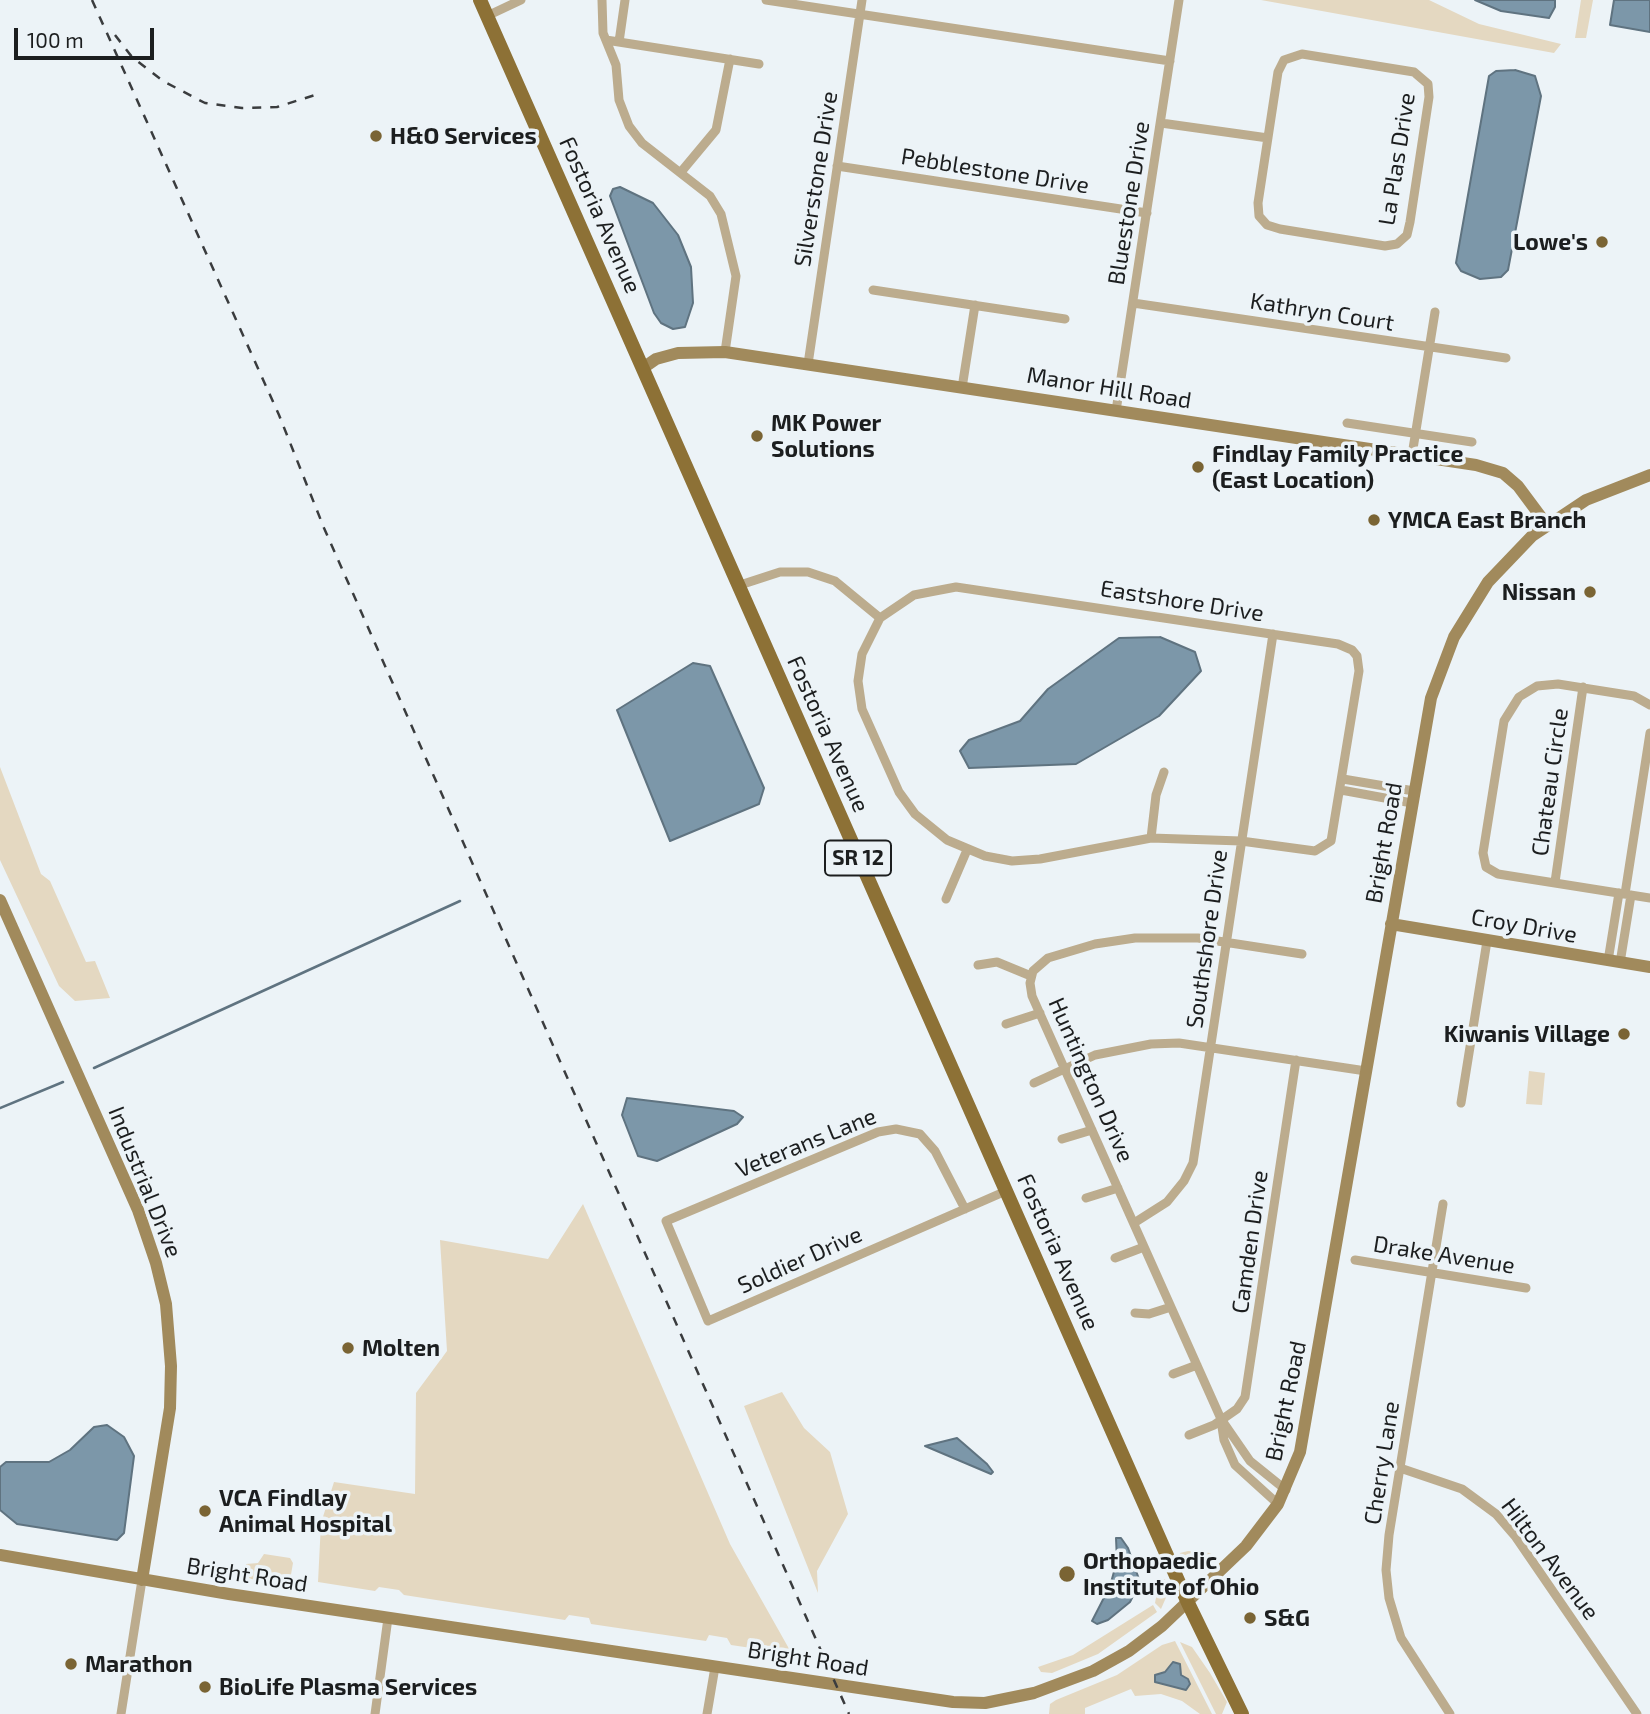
<!DOCTYPE html>
<html>
<head>
<meta charset="utf-8">
<style>
	body { margin:0 }
	#map { position:relative; width:1650px; height:1714px; overflow:hidden; background:#ecf3f7; font-family:"Exo 2",sans-serif }
	canvas { display:block }
	.scale { position:absolute; left:14px; top:28px; width:140px; height:32px; box-sizing:border-box; border:4px solid #1c1e1f; border-top:0; padding-left:9px; font-size:21px; line-height:24px; white-space:nowrap; color:#1c1e1f; -webkit-text-stroke:5px #ecf3f7; paint-order:stroke }
</style>
</head>
<body>
<div id="map">
<canvas width="1650" height="1714"></canvas>
<div class="scale">100 m</div>
</div>
<script>
const context = document.querySelector('canvas').getContext('2d');
context.lineJoin = 'round';
function paint(path, color) { context.fillStyle = color; context.fill(path, 'evenodd'); }
const shape = rows => new Path2D(rows.map(r => 'M' + r).join(''));
function stroke(path, color, width, dash) { context.strokeStyle = color; context.lineWidth = width; context.lineCap = dash ? 'butt' : 'round'; context.setLineDash(dash || []); context.stroke(path); }
function write(font, color, halo, rows, align = 'center') {
  context.font = font + ' "Exo 2",sans-serif'; context.lineWidth = 7; context.setLineDash([]); context.textBaseline = 'middle'; context.strokeStyle = halo; context.fillStyle = color; for (const [text, x, y, turn = 0] of rows) {
    context.save(); context.translate(x, y); context.rotate((+turn || 0) * Math.PI / 180); context.textAlign = isNaN(turn) ? turn : align; if (halo) context.strokeText(text, 0, 0); context.fillText(text, 0, 0); context.restore();
  }
}
paint(shape([
	[1261,0,1429,0,1479,24,1561,44,1554,53],
	[1581,0,1593,0,1586,38,1575,38],
	[0,767,41,874,50,881,86,962,95,961,110,998,75,1001,59,986,0,860],
	[1529,1071,1545,1073,1542,1105,1526,1104],
	[583,1204,730,1544,792,1654,731,1645,727,1638,709,1635,706,1641,591,1624,589,1618,569,1615,565,1620,404,1595,399,1590,379,1587,375,1591,318,1582,321,1523,334,1482,415,1494,416,1393,447,1351,440,1240,548,1259],
	[782,1392,804,1428,830,1452,848,1514,817,1571,818,1593,744,1406],
	[1188,1551,1210,1553,1213,1555,1203,1565,1191,1566,1179,1557,1180,1553],
	[264,1554,290,1558,293,1563,289,1586,246,1578,246,1564,258,1563],
	[1165,1579,1168,1593,1161,1609,1155,1603,1159,1582],
	[1153,1605,1157,1612,1098,1654,1052,1673,1041,1672,1038,1667,1073,1655],
	[1175,1641,1212,1714,1200,1714,1182,1701,1161,1694,1135,1696,1131,1689,1085,1708,1085,1714,1049,1714,1050,1704,1056,1700,1117,1675,1162,1645],
	[1180,1642,1192,1647,1210,1673,1227,1702,1222,1714,1216,1714]
]), '#e4d8c1');
const water = shape([
	[1475,0,1555,0,1555,7,1549,18,1501,11,1475,0],
	[1614,0,1650,0,1650,32,1610,25,1614,0],
	[1515,70,1535,76,1541,96,1508,270,1501,277,1480,279,1461,271,1456,263,1489,76,1496,71,1515,70],
	[620,187,653,203,678,235,691,267,693,303,685,327,673,329,661,323,654,313,610,196,613,189,620,187],
	[1160,637,1195,652,1201,671,1159,716,1076,764,969,768,960,751,969,740,1020,721,1048,689,1119,638,1160,637],
	[693,663,710,666,764,788,759,804,670,841,617,710,693,663],
	[627,1098,734,1111,743,1117,737,1124,657,1161,638,1156,622,1115,627,1098],
	[107,1425,124,1437,134,1456,124,1533,117,1540,17,1524,0,1510,0,1467,6,1462,49,1462,70,1450,94,1427,107,1425],
	[957,1438,987,1464,993,1472,991,1474,925,1446,957,1438],
	[1116,1538,1121,1538,1128,1548,1140,1582,1130,1602,1108,1620,1097,1624,1092,1621,1110,1586,1117,1561,1116,1538],
	[1173,1662,1180,1664,1181,1675,1188,1679,1190,1684,1186,1690,1155,1682,1155,1675,1165,1672,1173,1662]
]);
paint(water, '#7c97a9');
stroke(water, '#5f7380', 2);
stroke(shape([
	[94,1068,460,901],
	[0,1108,63,1082]
]), '#5f7380', 2.5);
stroke(shape([
	[602,0,603,33,616,65,619,100,629,126,642,143,710,196,721,214,736,276,725,352],
	[766,0,1170,61],
	[487,16,521,0],
	[606,40,759,64],
	[619,42,625,0],
	[1302,54,1414,72,1428,84,1429,97,1410,222,1407,235,1397,244,1385,246,1280,229,1267,225,1259,216,1258,203,1278,72,1284,60,1302,54],
	[1161,123,1268,138],
	[837,166,1147,213],
	[681,172,716,130,730,59],
	[873,290,1065,319],
	[1133,303,1506,358],
	[808,364,862,0],
	[962,388,975,305],
	[1116,411,1179,0],
	[1347,423,1472,442],
	[1412,455,1435,312],
	[737,586,780,572,808,572,835,581,880,618],
	[956,587,1338,644,1352,650,1357,656,1359,671,1331,841,1315,851,1241,841,1151,838,1040,859,1012,861,985,856,947,840,915,814,899,792,862,709,858,681,862,654,880,618,914,595,956,587],
	[1650,705,1634,696,1558,684,1537,686,1519,697,1504,721,1483,853,1486,867,1498,874,1650,898],
	[1343,779,1414,791],
	[1341,790,1412,803],
	[1151,838,1156,795,1164,772],
	[1555,882,1583,687],
	[1625,894,1650,733],
	[946,899,967,850],
	[1608,961,1619,893],
	[1620,963,1631,895],
	[978,965,997,962,1031,976],
	[1006,1024,1040,1013],
	[1034,1083,1095,1055,1151,1044,1179,1043,1366,1071],
	[1461,1103,1487,941],
	[1062,1139,1092,1130],
	[1086,1198,1118,1188],
	[1443,1204,1389,1535,1386,1570,1389,1598,1401,1638,1450,1714],
	[965,1209,935,1151,920,1134,896,1129,878,1132,666,1221,708,1321,1006,1191],
	[1134,1223,1167,1202,1184,1181,1193,1163,1273,634],
	[1115,1258,1144,1247],
	[1355,1260,1526,1288],
	[1135,1313,1149,1314,1171,1307],
	[1173,1374,1197,1365],
	[1221,1420,1224,1440,1235,1465,1278,1504],
	[1189,1435,1214,1425,1237,1409,1245,1397,1296,1060],
	[1400,1468,1462,1489,1496,1514,1515,1536,1637,1714],
	[1286,1490,1250,1461,1221,1419,1032,996,1030,983,1033,971,1048,958,1095,944,1135,938,1198,938,1302,954],
	[121,1714,142,1580],
	[375,1714,388,1618],
	[707,1714,715,1667]
]), '#bcac8e', 9);
stroke(shape([
	[643,368,656,359,678,353,725,352,1476,465,1503,473,1518,486,1547,525],
	[0,900,138,1210,156,1263,166,1304,171,1366,170,1408,142,1580],
	[1391,924,1650,967],
	[0,1555,229,1594,953,1702,985,1703,1034,1693,1093,1671,1129,1651,1162,1626,1246,1546,1278,1504,1300,1452,1431,698,1454,637,1488,582,1532,536,1586,500,1650,475]
]), '#a18a5c', 12);
stroke(shape([
	[480,0,1188,1603,1242,1714]
]), '#8d7136', 14);
stroke(shape([
	[92,0,279,415,324,528,849,1714],
	[115,35,132,57,163,81,205,103,242,108,277,107,315,95]
]), '#3a3c3e', 2.5, [9, 9]);
for (const [x, y, r, color] of [
	[376,136,7,"#7a6434"],
	[1602,242,7,"#7a6434"],
	[757,436,7,"#7a6434"],
	[1198,467,7,"#7a6434"],
	[1374,520,7,"#7a6434"],
	[1590,592,7,"#7a6434"],
	[1624,1034,7,"#7a6434"],
	[348,1348,7,"#7a6434"],
	[205,1511,7,"#7a6434"],
	[1067,1574,9,"#7a6434"],
	[1250,1618,7,"#7a6434"],
	[71,1664,7,"#7a6434"],
	[205,1687,7,"#7a6434"]
]) { const dot = new Path2D(); dot.arc(x, y, r, 0, 2 * Math.PI); context.fillStyle = color; context.fill(dot); stroke(dot, '#ecf3f7', 2.5); }
for (const [x, y, w] of [
	[858,858,66]
]) { const box = new Path2D(); box.roundRect(x - w / 2, y - 17.5, w, 35, 5); context.fillStyle = '#ecf3f7'; context.fill(box); stroke(box, '#1c1e1f', 2); }
write('bold 21px', '#1c1e1f', null, [
	["SR 12",858,858]
]);
write('bold 23px', '#1c1e1f', '#ecf3f7', [
	["H&O Services",390,136],
	["Lowe's",1588,242,"right"],
	["MK Power",771,423],
	["Solutions",771,449],
	["Findlay Family Practice",1212,454],
	["(East Location)",1212,480],
	["YMCA East Branch",1388,520],
	["Nissan",1576,592,"right"],
	["Kiwanis Village",1610,1034,"right"],
	["Molten",362,1348],
	["VCA Findlay",219,1498],
	["Animal Hospital",219,1524],
	["Orthopaedic",1083,1561],
	["Institute of Ohio",1083,1587],
	["S&G",1264,1618],
	["Marathon",85,1664],
	["BioLife Plasma Services",219,1687]
], 'left');
write('23px', '#1c1e1f', '#ecf3f7', [
	["La Plas Drive",1397,159,-81],
	["Pebblestone Drive",995,171,9],
	["Silverstone Drive",816,179,-81],
	["Bluestone Drive",1129,203,-81],
	["Fostoria Avenue",600,215,66],
	["Kathryn Court",1322,312,9],
	["Manor Hill Road",1109,388,9],
	["Eastshore Drive",1182,601,9],
	["Fostoria Avenue",828,734,66],
	["Chateau Circle",1550,782,-82],
	["Bright Road",1384,843,-80],
	["Croy Drive",1524,926,10],
	["Southshore Drive",1207,939,-82],
	["Huntington Drive",1091,1080,66],
	["Veterans Lane",806,1143,-22],
	["Industrial Drive",145,1182,68],
	["Camden Drive",1250,1242,-82],
	["Fostoria Avenue",1058,1252,66],
	["Drake Avenue",1444,1255,9],
	["Soldier Drive",800,1260,-24],
	["Bright Road",1286,1401,-78],
	["Cherry Lane",1382,1463,-81],
	["Hilton Avenue",1550,1559,53],
	["Bright Road",247,1575,9],
	["Bright Road",808,1659,9]
]);
</script>
</body>
</html>
